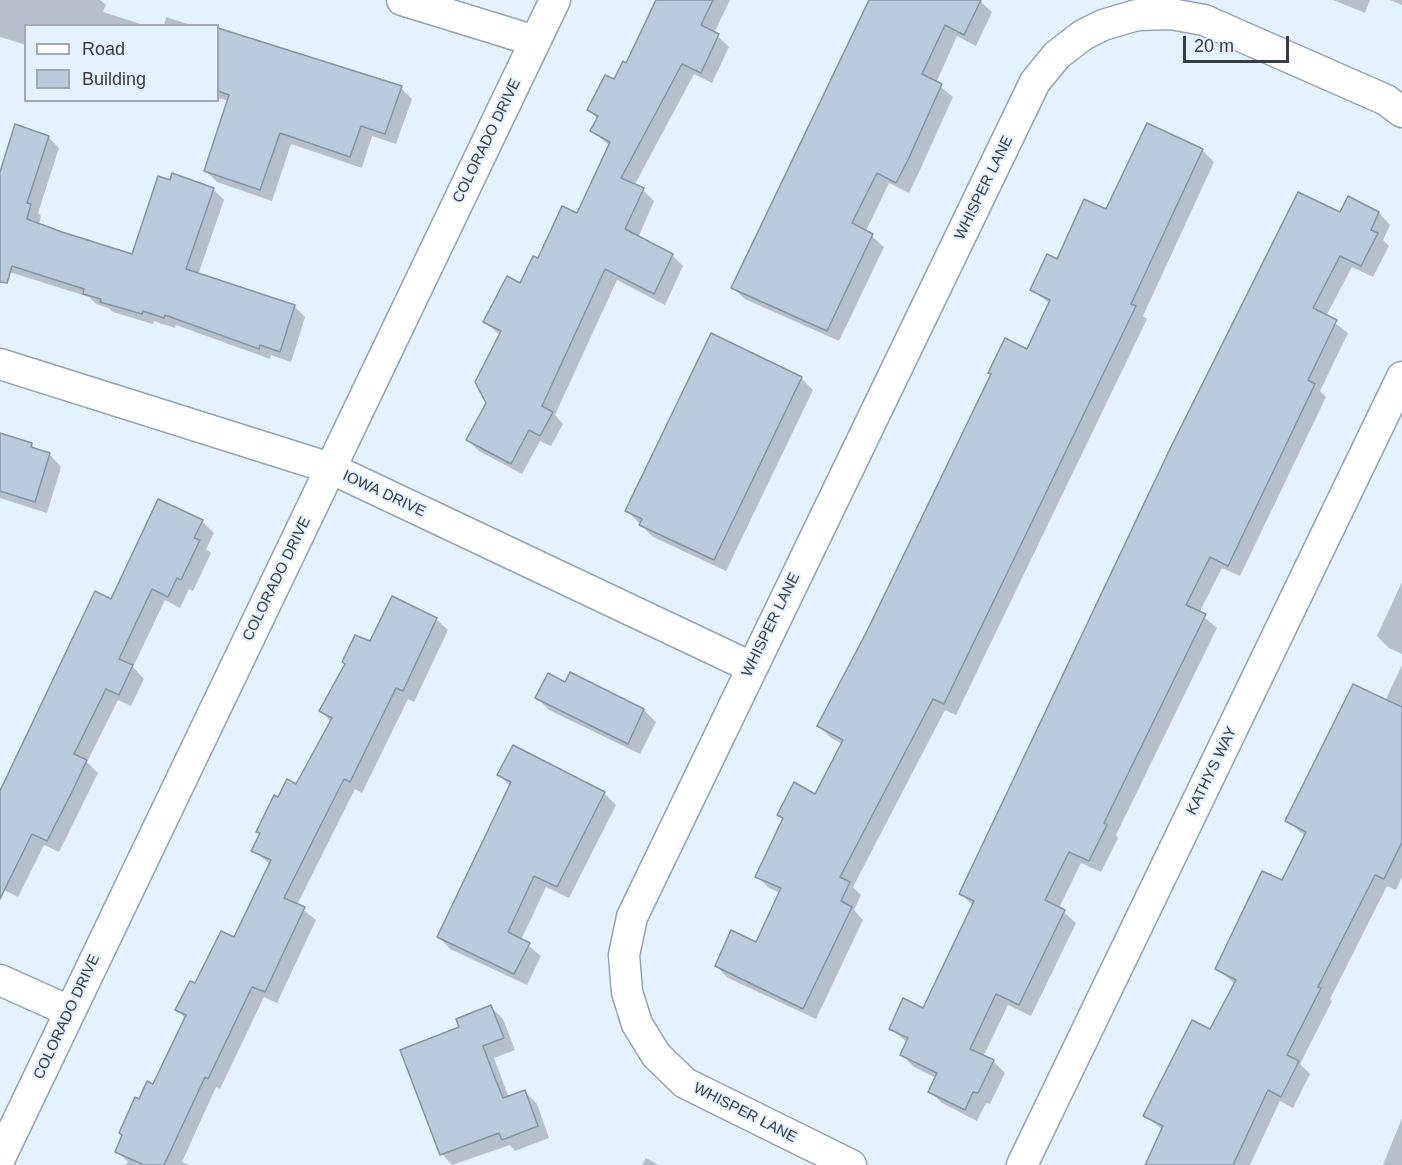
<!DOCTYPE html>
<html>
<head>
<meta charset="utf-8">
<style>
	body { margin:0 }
	#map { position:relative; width:1402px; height:1165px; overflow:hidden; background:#e4f1fe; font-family:Arial,sans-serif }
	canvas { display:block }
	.legend { position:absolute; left:24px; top:24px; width:195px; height:78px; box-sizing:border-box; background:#e4f1fe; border:2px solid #9ea9b3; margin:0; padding:8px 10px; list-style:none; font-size:18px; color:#363d43 }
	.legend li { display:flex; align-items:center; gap:12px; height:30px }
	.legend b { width:30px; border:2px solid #9ea9b3 }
	.scale { position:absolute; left:1183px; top:36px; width:106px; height:27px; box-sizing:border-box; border:3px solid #363d43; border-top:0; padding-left:8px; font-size:18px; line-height:21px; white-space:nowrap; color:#363d43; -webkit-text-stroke:4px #e4f1fe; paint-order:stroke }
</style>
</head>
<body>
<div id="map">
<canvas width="1402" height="1165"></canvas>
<ul class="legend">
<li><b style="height:8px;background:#fff"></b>Road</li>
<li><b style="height:16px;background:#bccbdb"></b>Building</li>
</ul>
<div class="scale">20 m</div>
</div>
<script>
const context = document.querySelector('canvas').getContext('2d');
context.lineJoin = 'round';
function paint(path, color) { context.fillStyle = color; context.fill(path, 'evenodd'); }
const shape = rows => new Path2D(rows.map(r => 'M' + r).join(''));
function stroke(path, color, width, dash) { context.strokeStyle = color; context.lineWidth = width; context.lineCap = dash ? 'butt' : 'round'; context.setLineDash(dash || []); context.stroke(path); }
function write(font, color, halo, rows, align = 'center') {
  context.font = font + ' Arial,sans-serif'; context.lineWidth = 4.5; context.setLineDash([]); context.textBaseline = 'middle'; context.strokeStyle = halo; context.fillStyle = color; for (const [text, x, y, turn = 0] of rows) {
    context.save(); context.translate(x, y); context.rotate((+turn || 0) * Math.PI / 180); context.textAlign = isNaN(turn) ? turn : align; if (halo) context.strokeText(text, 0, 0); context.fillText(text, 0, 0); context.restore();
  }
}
paint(shape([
	[0,0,100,0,106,5,103,12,147,26,26,26,26,45,0,37],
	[658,0,730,0,714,33,729,47,712,83,694,74,634,186,643,190,654,201,638,238,672,255,683,266,665,305,617,280,555,415,563,424,551,446,540,441,522,474,479,451,468,440,488,403,501,336,485,322,521,285,578,215,610,146,592,131,598,119,588,110,627,65],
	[870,0,979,0,992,12,976,46,957,36,936,83,953,97,919,172,909,193,889,183,866,231,884,247,839,341,745,299,733,288],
	[1333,0,1370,0,1365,13],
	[1390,0,1402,0,1402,5],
	[166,17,194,26,164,26],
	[218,28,401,88,412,99,396,144,372,136,362,168,291,144,272,201,217,182,206,171,229,101,218,98],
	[48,137,59,148,38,213,41,216,39,224,133,256,213,189,224,200,198,275,294,306,305,317,291,362,271,355,270,359,176,325,175,328,154,321,153,324,113,312,108,308,96,304,89,297,0,269,0,176],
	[1202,150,1214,162,1143,316,1147,319,956,715,945,710,853,887,861,895,854,910,863,920,816,1019,728,978,716,966,756,944,780,893,769,888,757,876,784,820,779,814,816,796,843,744,831,738,819,726,1028,351,1050,304,1031,289,1107,211],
	[1349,198,1379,213,1390,225,1383,240,1389,246,1373,277,1352,267,1326,316,1348,333,1320,391,1326,397,1240,576,1222,568,1199,613,1217,628,1116,835,1118,838,1101,872,1081,863,1059,908,1076,923,1031,1016,1008,1005,983,1057,993,1061,1005,1073,990,1104,986,1103,977,1121,942,1103,930,1091,936,1078,914,1067,902,1055,908,1043,891,1029,923,1010,973,906,961,893],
	[801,378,813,390,726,571,653,537,627,511],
	[0,434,31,444,37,451,50,455,61,467,47,513,0,498],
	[202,521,214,533,206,549,211,553,193,591,189,589,180,608,165,600,133,667,144,679,131,706,118,700,87,762,98,773,59,852,44,845,18,897,0,888,0,789,96,593,112,601],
	[1402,582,1402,654,1389,648,1377,636],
	[436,619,448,630,414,702,408,699,362,793,355,789,297,905,316,920,277,1003,264,997,220,1089,216,1087,182,1162,189,1165,126,1165,128,1162,117,1151,140,1101,153,1086,186,1019,177,1010,235,939,270,864,253,850,261,835,257,831,279,799,297,786,331,722,321,711,370,643],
	[1402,665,1402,877,1396,890,1387,886,1330,999,1332,1001,1300,1064,1310,1074,1293,1108,1280,1101,1250,1165,1146,1165,1163,1130,1145,1116,1211,1031,1235,984,1217,969,1283,882,1305,836,1287,821,1385,701],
	[571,674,644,710,656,722,640,754,549,710,537,698,566,684],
	[499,775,604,793,616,805,569,898,546,887,521,940,541,956,527,985,450,949,439,937,510,786],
	[491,1007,503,1019,515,1050,494,1058,509,1098,525,1092,537,1104,549,1138,515,1151,510,1145,452,1165,442,1154,461,1028],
	[1402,1118,1402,1165,1383,1165],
	[646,1158,659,1165,642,1165]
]), '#0003');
const building = shape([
	[656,0,713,0,701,25,719,34,701,73,682,64,621,178,644,188,625,229,673,254,654,294,605,269,542,406,553,412,540,436,529,430,511,464,466,440,486,403,475,382,501,331,483,322,507,276,520,283,533,256,538,258,562,206,577,213,610,142,590,131,598,116,587,110,605,75,614,79,623,61,626,63,656,0],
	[869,0,981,0,964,35,945,25,922,74,942,84,908,160,896,183,877,173,852,223,873,234,827,331,731,288,869,0],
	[218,28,402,86,385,134,361,126,350,157,280,133,260,190,204,171,229,95,218,91,218,28],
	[1147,123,1203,149,1131,304,1136,306,944,704,933,699,840,877,850,882,841,901,852,907,803,1009,715,966,731,930,756,942,781,888,755,877,783,818,777,815,794,782,815,794,843,740,817,726,867,631,991,374,988,373,1005,338,1027,349,1050,300,1030,290,1047,254,1057,259,1084,199,1106,209,1147,123],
	[15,124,49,136,27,203,31,204,27,219,62,232,132,254,158,176,170,180,172,173,214,188,186,269,295,305,280,352,260,345,259,349,165,315,164,318,143,311,142,314,100,302,101,299,83,294,84,289,12,266,7,283,0,282,0,172,15,124],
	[1298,192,1340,212,1348,196,1379,212,1371,230,1378,233,1361,266,1340,256,1313,308,1337,320,1308,380,1315,384,1228,566,1210,557,1186,605,1206,614,1104,823,1107,825,1089,861,1069,852,1045,900,1065,910,1019,1005,996,994,970,1049,994,1060,978,1093,973,1092,965,1110,928,1092,937,1073,900,1055,908,1038,889,1029,903,998,923,1008,974,901,959,894,1169,451,1298,192],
	[711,333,802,377,714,560,639,525,642,519,625,511,711,333],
	[0,433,32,443,31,447,50,453,35,502,0,491,0,433],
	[158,499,203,520,194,538,200,540,181,580,177,578,168,597,152,589,119,659,133,665,119,695,106,689,74,754,87,760,73,790,47,841,32,834,0,899,0,791,95,591,111,599,158,499],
	[392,596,437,618,403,691,396,688,350,782,344,779,284,898,305,907,265,992,252,987,208,1079,205,1077,164,1165,144,1165,115,1152,122,1135,119,1133,135,1097,139,1099,147,1081,153,1084,186,1015,175,1010,190,981,195,983,221,931,234,937,271,860,251,851,260,833,256,832,274,795,278,797,287,779,296,784,332,718,319,711,345,664,342,662,355,635,370,641,392,596],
	[570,672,644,709,628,744,535,698,548,673,565,682,570,672],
	[1353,684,1402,707,1402,842,1384,879,1375,875,1318,987,1321,988,1287,1055,1299,1061,1281,1097,1268,1090,1233,1165,1145,1165,1163,1126,1143,1116,1192,1020,1210,1029,1236,980,1215,969,1262,871,1282,880,1306,832,1285,821,1353,684],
	[513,745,605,792,557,887,534,876,508,932,530,943,514,974,437,937,511,782,497,775,513,745],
	[491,1005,504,1038,483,1046,493,1073,503,1098,525,1090,538,1126,502,1140,499,1133,440,1155,400,1050,459,1027,456,1019,491,1005]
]);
paint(building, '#bccbdb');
stroke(building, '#8594a2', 1.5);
const street = shape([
	[402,0,535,41],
	[0,364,330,468,751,667],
	[0,980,69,1011],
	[0,1158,555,0],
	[851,1165,685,1083,656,1055,637,1024,627,992,624,955,632,917,1035,82,1057,55,1083,35,1103,25,1137,15,1171,14,1204,20,1386,100,1402,112],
	[1022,1165,1402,377]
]);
stroke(street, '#94a3b2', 33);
stroke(street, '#fff', 30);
write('15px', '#363d43', '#e4f1fe', [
	["COLORADO DRIVE",487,141,-64],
	["WHISPER LANE",984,188,-64],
	["IOWA DRIVE",384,494,25],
	["COLORADO DRIVE",277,579,-64],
	["WHISPER LANE",771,625,-64],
	["KATHYS WAY",1212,771,-64],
	["COLORADO DRIVE",67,1017,-65],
	["WHISPER LANE",745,1113,27]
]);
</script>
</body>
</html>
